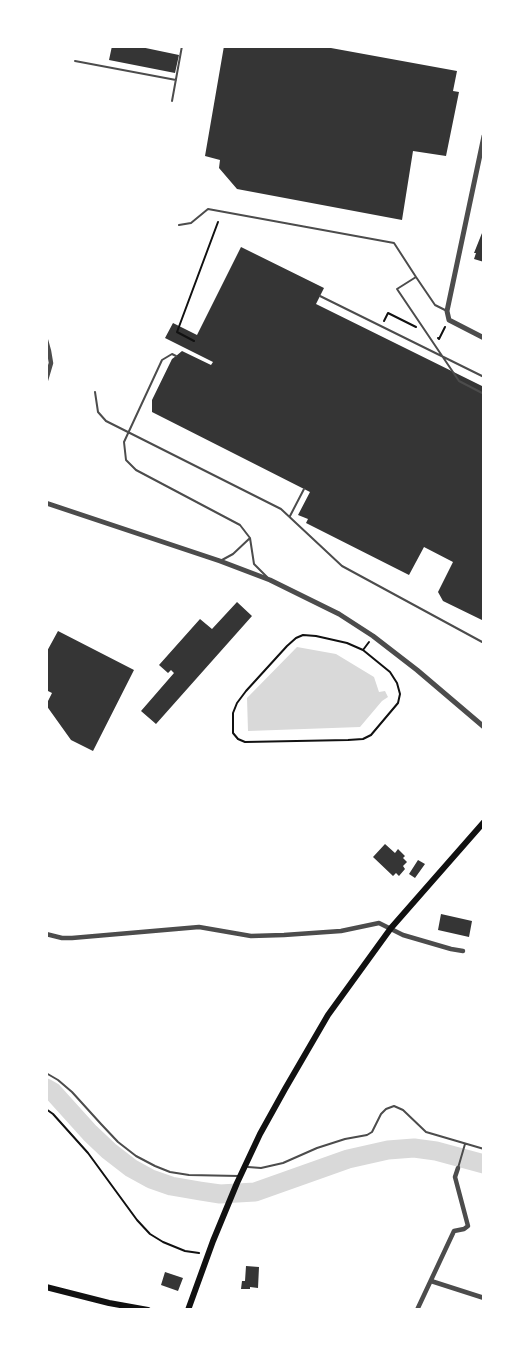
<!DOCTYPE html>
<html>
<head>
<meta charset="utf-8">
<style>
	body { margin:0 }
	#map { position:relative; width:530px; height:1356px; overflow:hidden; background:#fff; font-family:"Noto Sans",sans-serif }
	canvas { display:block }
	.frame { position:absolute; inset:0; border:48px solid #fff; pointer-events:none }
</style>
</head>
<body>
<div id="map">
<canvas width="530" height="1356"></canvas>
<div class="frame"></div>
</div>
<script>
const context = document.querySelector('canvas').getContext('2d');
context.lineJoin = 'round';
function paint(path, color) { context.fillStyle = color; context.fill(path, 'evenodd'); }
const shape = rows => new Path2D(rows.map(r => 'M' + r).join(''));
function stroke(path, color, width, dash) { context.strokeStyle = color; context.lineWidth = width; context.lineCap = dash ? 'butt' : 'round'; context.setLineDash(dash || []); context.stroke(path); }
paint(shape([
	[297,647,336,654,374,677,379,692,385,691,388,697,382,701,360,727,248,731,247,698]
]), '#d9d9d9');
stroke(shape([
	[46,1088,53,1092,90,1133,109,1151,131,1168,151,1179,171,1186,200,1191,220,1194,255,1192,348,1159,388,1150,414,1148,436,1151,484,1164]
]), '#d9d9d9', 19);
paint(shape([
	[112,46,136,46,179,55,175,73,109,60],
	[224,46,320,46,457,71,453,91,459,92,446,156,413,151,402,220,237,189,219,168,220,160,205,156],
	[484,228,484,262,474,259,476,253,474,253],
	[241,247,324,288,316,304,484,387,484,621,443,601,438,592,453,562,424,547,409,575,306,523,308,519,298,515,310,492,152,412,152,400,172,359,176,356,182,351,211,365,213,362,165,338,173,323,197,335],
	[237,602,252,616,156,724,141,711,174,673,171,670,168,673,159,665,200,619,212,629],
	[58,631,134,670,93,751,71,740,46,705,52,693,46,690,46,653],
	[385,844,395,853,398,849,405,856,403,858,407,862,403,866,405,869,399,876,396,873,393,876,373,857],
	[418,860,425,864,415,878,409,874],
	[441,914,472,921,469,937,438,930],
	[246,1266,259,1267,258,1288,250,1287,250,1289,241,1289,242,1281,245,1281],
	[165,1272,183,1278,178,1291,161,1285]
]), '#353535');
stroke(shape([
	[384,321,388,313,416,327],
	[438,338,439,339,445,327],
	[194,341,177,332,218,222],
	[363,650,347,643,316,636,303,635,296,638,287,646,246,691,237,703,233,713,233,733,238,739,245,742,348,740,363,739,371,735,398,703,400,694,397,683,390,672,363,650,369,642],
	[46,1109,53,1114,88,1153,137,1220,150,1234,163,1242,185,1251,199,1253]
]), '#111', 2);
stroke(shape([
	[75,61,176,80],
	[172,101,182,46],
	[179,225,191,223,208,209,394,243,416,277,397,289,459,381,484,394],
	[416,277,435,305,445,310],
	[320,296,484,377],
	[176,356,172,354,162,360,124,442,126,460,136,470,240,525,250,538,254,564,267,577],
	[95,392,98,412,106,421,281,509,342,566,484,643],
	[290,516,304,489],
	[222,560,233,554,250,538],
	[46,1073,58,1080,72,1092,101,1124,118,1142,136,1156,155,1166,170,1172,189,1175,239,1176],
	[248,1167,261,1168,283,1163,317,1148,345,1139,367,1135,372,1132,381,1114,386,1109,394,1106,403,1110,426,1132,484,1149],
	[458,1168,465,1144]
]), '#4c4c4c', 2);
stroke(shape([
	[46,340,49,351,51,363,46,380],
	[46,934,62,938,72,938,199,927,251,936,284,935,341,931,379,923,403,935,451,949,463,951],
	[431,1281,484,1298],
	[417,1310,454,1231,464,1229,468,1226,455,1177,458,1168]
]), '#4c4c4c', 4.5);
stroke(shape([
	[484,136,447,311,449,320,484,338],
	[46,503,220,561,270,580,339,614,373,636,417,670,484,727]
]), '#4c4c4c', 5);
stroke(shape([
	[46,1287,109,1303,148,1310],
	[188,1310,213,1241,237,1183,260,1134,285,1089,328,1015,391,928,484,822]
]), '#111', 6);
</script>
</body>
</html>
